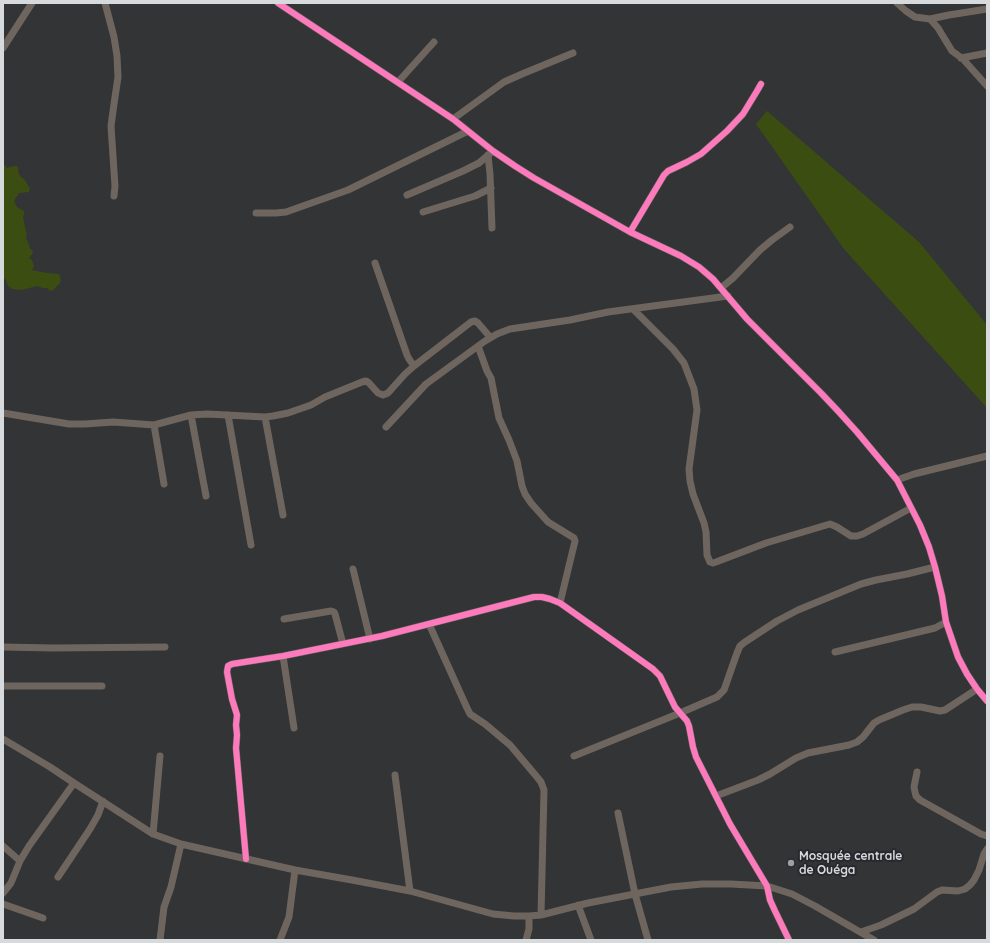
<!DOCTYPE html>
<html>
<head>
<meta charset="utf-8">
<style>
	body { margin:0 }
	#map { position:relative; width:990px; height:943px; overflow:hidden; background:#323436; font-family:Quicksand,sans-serif }
	canvas { display:block }
	.frame { position:absolute; inset:0; border:4px solid #d7dadd; pointer-events:none }
</style>
</head>
<body>
<div id="map">
<canvas width="990" height="943"></canvas>
<div class="frame"></div>
</div>
<script>
const context = document.querySelector('canvas').getContext('2d');
context.lineJoin = 'round';
function paint(path, color) { context.fillStyle = color; context.fill(path, 'evenodd'); }
const shape = rows => new Path2D(rows.map(r => 'M' + r).join(''));
function stroke(path, color, width, dash) { context.strokeStyle = color; context.lineWidth = width; context.lineCap = dash ? 'butt' : 'round'; context.setLineDash(dash || []); context.stroke(path); }
function write(font, color, halo, rows, align = 'center') {
  context.font = font + ' Quicksand,sans-serif'; context.lineWidth = 4; context.setLineDash([]); context.textBaseline = 'middle'; context.strokeStyle = halo; context.fillStyle = color; for (const [text, x, y, turn = 0] of rows) {
    context.save(); context.translate(x, y); context.rotate((+turn || 0) * Math.PI / 180); context.textAlign = isNaN(turn) ? turn : align; if (halo) context.strokeText(text, 0, 0); context.fillText(text, 0, 0); context.restore();
  }
}
paint(shape([
	[767,111,919,242,987,325,987,408,844,249,756,124],
	[3,163,7,168,14,166,17,166,18,168,18,171,20,176,25,180,27,184,30,188,29,192,19,193,14,201,17,207,24,211,24,214,23,218,27,235,26,239,28,242,30,249,32,250,33,253,29,258,32,260,34,266,32,270,47,273,59,274,61,280,60,283,52,291,49,290,47,288,43,288,37,286,22,290,12,289,8,286,5,278,3,281]
]), '#3c4d11');
stroke(shape([
	[105,3,114,37,117,56,118,77,114,104,111,126,115,186,114,196],
	[278,3,453,119,493,151,515,166,534,178,630,232,681,256,699,267,713,279,747,319,821,393,838,411,857,432,897,480,920,525,929,547,935,567,942,596,946,622,958,657,967,674,977,689,987,701],
	[897,3,906,11,915,17,930,19,938,28,952,51,963,59,987,86],
	[930,19,949,15,987,9],
	[3,48,32,3],
	[961,58,987,53],
	[398,82,434,42],
	[453,119,504,82,522,74,573,53],
	[488,155,490,174,492,228],
	[407,195,463,171,479,163,493,151],
	[423,212,475,196,491,188],
	[256,213,276,213,286,212,348,190,468,131],
	[630,232,664,175,668,171,687,162,701,154,727,131,743,114,757,91,761,84],
	[375,263,407,355,409,359,414,366],
	[721,288,733,278,760,250,772,240,790,227],
	[633,309,673,349,684,363,694,389,697,410,689,469,690,481,693,494,704,523,706,532,707,555,710,562,713,563,716,562,766,543,830,524,837,527,851,536,857,536,863,534,911,508],
	[478,346,487,371,491,378,499,418,509,440,517,461,522,486,525,494,531,503,548,522,574,538,575,541,560,603],
	[3,413,69,424,85,424,113,422,154,425,191,415,207,414,265,417,273,416,288,413,311,405,325,397,362,382,366,381,369,383,378,393,383,395,388,393,405,374,414,366,471,322,475,321,478,323,490,337],
	[191,415,206,496],
	[228,415,251,545],
	[265,417,283,515],
	[154,425,164,484],
	[386,427,426,384,485,341,497,334,510,329,570,320,608,312,728,296],
	[897,480,914,474,987,456],
	[353,569,370,639],
	[284,619,331,611,334,612,335,614,343,644],
	[429,624,467,708,470,714,485,724,510,745,537,777,541,782,544,790,541,915],
	[3,647,53,648,165,647],
	[835,652,935,628,946,622],
	[283,656,294,728],
	[3,686,102,686],
	[3,739,50,767,74,783,153,834,181,844,295,870,352,880,410,891,493,914,514,916,529,916,541,915,588,903,671,887,702,884,731,884,767,886,792,894,815,906,874,940],
	[574,756,680,713,717,697,724,690,737,653,740,646,745,642,777,621,798,610,861,584,876,580,907,574,935,567],
	[917,772,914,787,915,792,916,796,920,800,981,834,987,836],
	[395,775,410,891],
	[716,796,758,780,770,774,796,758,808,753,849,745,857,742,863,737,874,723,879,720,903,710,912,707,921,707,940,711,945,710,977,689],
	[618,813,635,894,648,940],
	[153,834,160,756],
	[3,846,20,861],
	[246,859,236,748,237,735,236,725,237,715,232,699,227,672,228,666,232,664,283,656,382,636,534,597,542,597,550,599,560,603,653,669,660,676,675,707,687,721,689,726,693,747,696,757,730,824,767,886,770,900,775,911,789,940],
	[58,877,90,829,98,815,103,801],
	[3,893,11,883,20,861,29,846,74,783],
	[3,904,43,918],
	[578,905,591,940],
	[861,932,881,925,914,909,937,892,942,890,958,891,965,889,970,885,974,880,979,870,984,854,987,849],
	[160,940,164,907,171,887,181,844],
	[280,940,289,917,295,870],
	[526,940,529,929,529,916]
]), '#6e655f', 7);
stroke(shape([
	[278,3,453,119,493,151,515,166,534,178,630,232,681,256,699,267,713,279,747,319,821,393,838,411,857,432,897,480,920,525,929,547,935,567,942,596,946,622,958,657,967,674,977,689,987,701],
	[630,232,664,175,668,171,687,162,701,154,727,131,743,114,757,91,761,84],
	[246,859,236,748,237,735,236,725,237,715,232,699,227,672,228,666,232,664,283,656,382,636,534,597,542,597,550,599,560,603,653,669,660,676,675,707,687,721,689,726,693,747,696,757,730,824,767,886,770,900,775,911,789,940]
]), '#fd7abc', 6);
for (const [x, y, r, color] of [
	[791,863,4,"#9da0a3"]
]) { const dot = new Path2D(); dot.arc(x, y, r, 0, 2 * Math.PI); context.fillStyle = color; context.fill(dot); stroke(dot, '#26292e', 1.5); }
write('bold 12px', '#d7dadd', '#26292e', [
	["Mosquée centrale",799,856],
	["de Ouéga",799,870]
], 'left');
</script>
</body>
</html>
